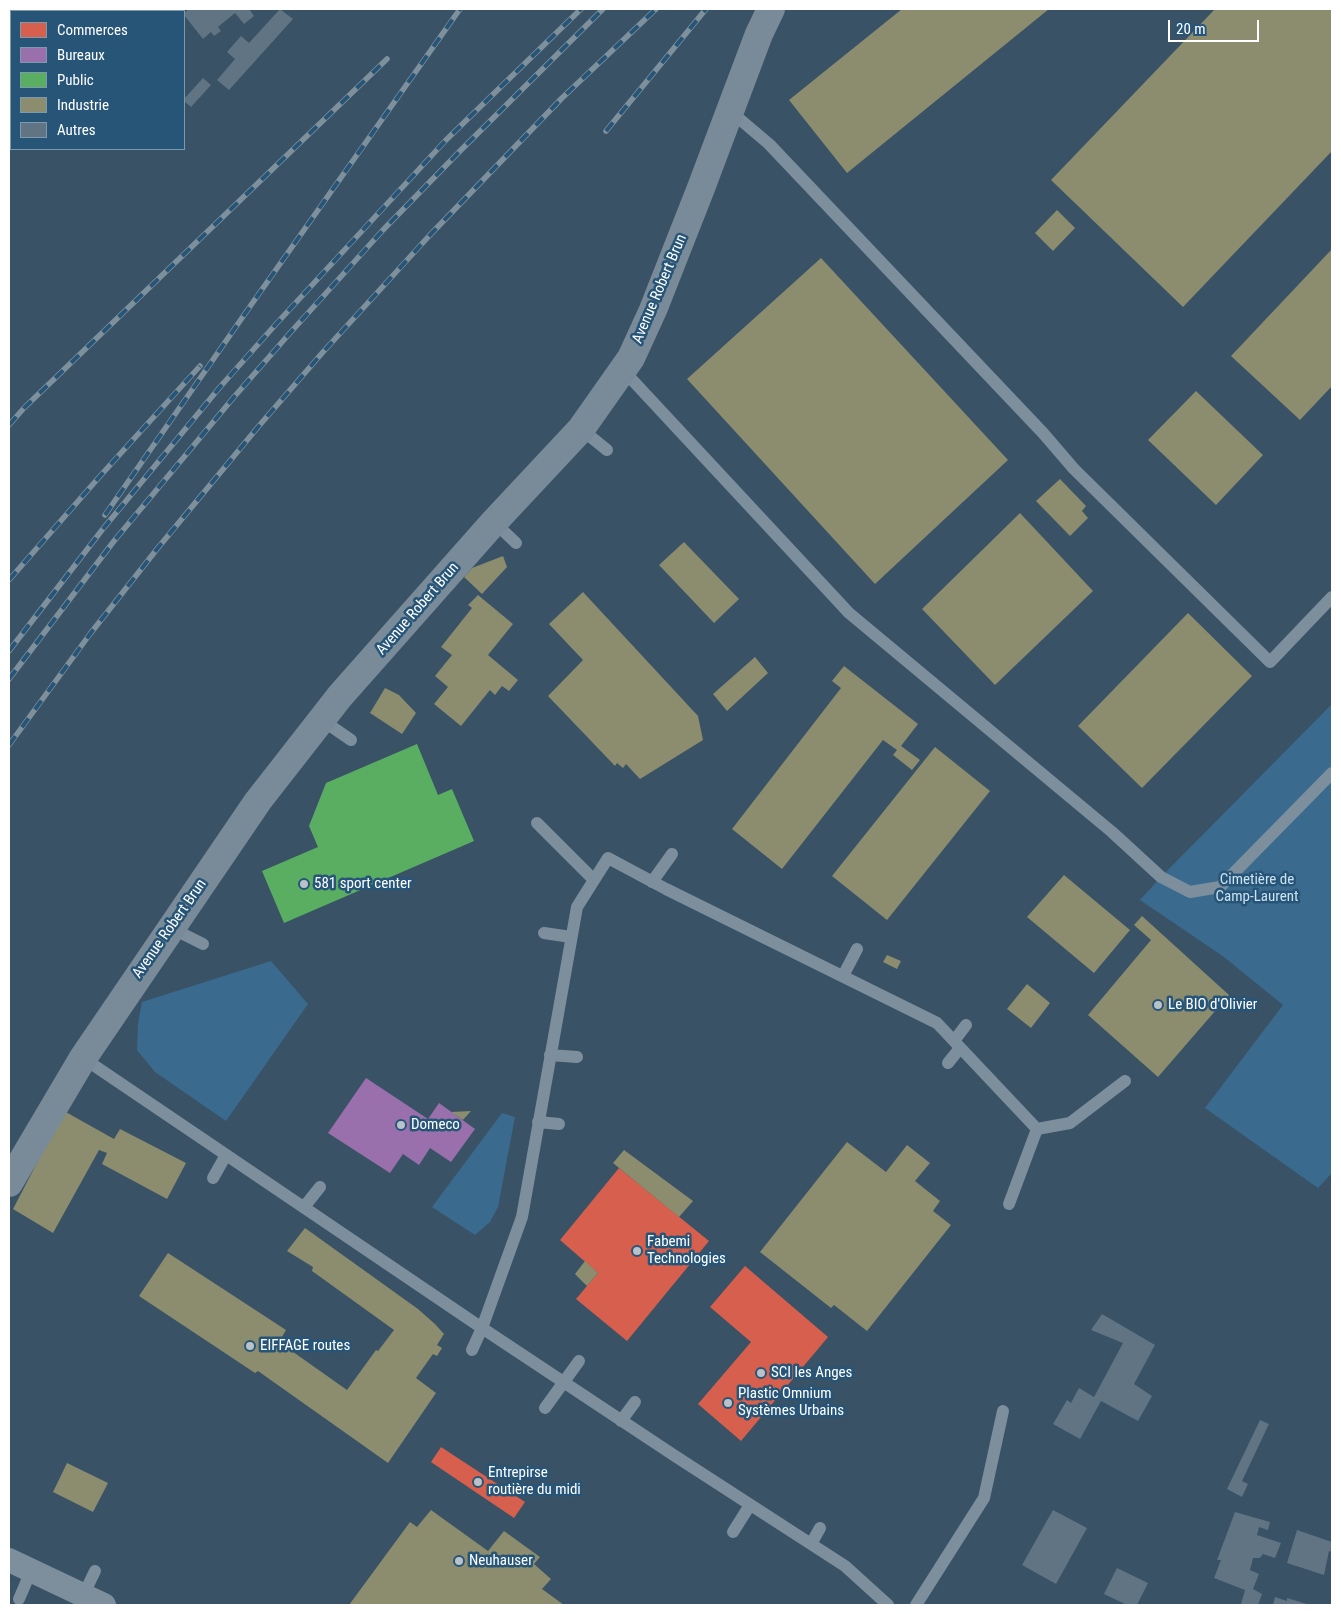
<!DOCTYPE html>
<html>
<head>
<meta charset="utf-8">
<style>
	body { margin:0 }
	#map { position:relative; width:1341px; height:1614px; overflow:hidden; background:#395266; font-family:"Roboto Condensed",sans-serif }
	canvas { display:block }
	.frame { position:absolute; inset:0; border:10px solid #fff; pointer-events:none }
	.legend { position:absolute; left:10px; top:10px; width:175px; height:140px; box-sizing:border-box; background:#275578; border:1px solid #7d99ae; margin:0; padding:6px 9px; list-style:none; font-size:15px; color:#fff }
	.legend li { display:flex; align-items:center; gap:10px; height:25px }
	.legend b { width:25px; border:1px solid #7d99ae }
	.scale { position:absolute; left:1168px; top:20px; width:91px; height:22px; box-sizing:border-box; border:2px solid #fff; border-top:0; padding-left:6px; font-size:15px; line-height:18px; white-space:nowrap; color:#fff; -webkit-text-stroke:4px #275578; paint-order:stroke }
</style>
</head>
<body>
<div id="map">
<canvas width="1341" height="1614"></canvas>
<div class="frame"></div>
<ul class="legend">
<li><b style="height:14px;background:#d6604d"></b>Commerces</li>
<li><b style="height:14px;background:#9970ab"></b>Bureaux</li>
<li><b style="height:14px;background:#5aae61"></b>Public</li>
<li><b style="height:14px;background:#8c8c6e"></b>Industrie</li>
<li><b style="height:14px;background:#617483"></b>Autres</li>
</ul>
<div class="scale">20 m</div>
</div>
<script>
const context = document.querySelector('canvas').getContext('2d');
context.lineJoin = 'round';
function paint(path, color) { context.fillStyle = color; context.fill(path, 'evenodd'); }
const shape = rows => new Path2D(rows.map(r => 'M' + r).join(''));
function stroke(path, color, width, dash) { context.strokeStyle = color; context.lineWidth = width; context.lineCap = dash ? 'butt' : 'round'; context.setLineDash(dash || []); context.stroke(path); }
function write(font, color, halo, rows, align = 'center') {
  context.font = font + ' "Roboto Condensed",sans-serif'; context.lineWidth = 5; context.setLineDash([]); context.textBaseline = 'middle'; context.strokeStyle = halo; context.fillStyle = color; for (const [text, x, y, turn = 0] of rows) {
    context.save(); context.translate(x, y); context.rotate((+turn || 0) * Math.PI / 180); context.textAlign = isNaN(turn) ? turn : align; if (halo) context.strokeText(text, 0, 0); context.fillText(text, 0, 0); context.restore();
  }
}
paint(shape([
	[1332,704,1332,1173,1318,1188,1205,1108,1283,1005,1224,957,1140,900,1161,877],
	[271,961,308,1004,226,1121,155,1072,137,1050,138,1024,142,1002],
	[502,1113,515,1117,498,1207,490,1222,475,1235,432,1207]
]), '#3a6b8f');
paint(shape([
	[619,1168,709,1241,627,1341,576,1299,598,1273,560,1240],
	[745,1266,828,1337,741,1441,698,1404,751,1342,710,1307],
	[441,1447,525,1502,514,1518,431,1462]
]), '#d6604d');
paint(shape([
	[366,1078,428,1119,439,1103,475,1129,451,1162,430,1148,419,1165,403,1154,390,1173,328,1133]
]), '#9970ab');
paint(shape([
	[417,744,438,795,452,789,474,841,284,923,262,871,318,847,309,826,326,783]
]), '#5aae61');
paint(shape([
	[902,9,1049,9,847,173,789,100],
	[1215,9,1332,9,1332,151,1183,307,1051,180],
	[1057,210,1075,228,1053,251,1035,233],
	[1332,249,1332,386,1300,420,1231,356],
	[821,258,1008,460,875,584,687,379],
	[1196,391,1263,455,1216,505,1148,440],
	[1060,479,1086,506,1082,511,1088,518,1070,536,1036,501],
	[1020,513,1093,591,995,685,922,609],
	[684,542,739,599,714,623,659,565],
	[503,556,507,567,482,594,464,577,472,568],
	[583,592,698,716,703,740,640,779,626,764,623,768,617,763,615,766,548,696,583,660,549,624],
	[478,595,513,624,488,655,518,680,509,691,502,686,495,695,490,690,461,726,434,704,448,687,435,676,452,655,441,647,472,608,468,605],
	[1188,613,1252,676,1142,788,1078,726],
	[755,657,768,673,727,711,713,694],
	[844,666,918,724,901,746,920,760,912,770,893,755,897,750,883,740,782,869,732,829,841,688,832,681],
	[385,688,399,695,416,713,402,734,370,713],
	[935,747,990,791,887,920,832,876],
	[1064,875,1130,930,1094,973,1027,917],
	[1142,916,1229,995,1158,1077,1088,1015,1151,940,1134,925],
	[887,955,901,961,897,969,883,962],
	[1027,984,1050,1003,1031,1028,1007,1009],
	[64,1111,114,1139,120,1129,186,1163,167,1199,102,1164,107,1153,99,1150,53,1233,13,1209],
	[471,1111,463,1120,451,1112],
	[847,1142,886,1172,907,1145,930,1163,915,1181,940,1201,933,1211,951,1225,867,1331,834,1305,831,1308,760,1252],
	[624,1150,693,1201,679,1217,613,1163],
	[305,1228,418,1309,435,1324,444,1334,437,1345,442,1348,437,1356,433,1354,416,1378,436,1393,388,1463,258,1371,255,1373,139,1296,168,1253,286,1330,279,1342,347,1390,376,1350,378,1351,394,1330,312,1271,313,1267,287,1251],
	[585,1261,598,1273,587,1286,575,1274],
	[67,1463,108,1483,93,1512,53,1492],
	[431,1510,488,1551,504,1531,540,1557,534,1564,551,1579,542,1589,564,1605,349,1605,410,1522,417,1527]
]), '#8c8c6e');
paint(shape([
	[9,9,26,9,24,11,11,11,11,28,9,32],
	[189,9,249,9,254,16,244,24,235,13,218,27,221,31,214,36,211,32,203,39,184,15,184,13],
	[280,9,293,19,229,90,217,80,235,59,227,52,241,36,249,43],
	[9,67,11,69,11,80,9,83,11,84,11,97,9,100],
	[203,78,211,85,191,107,184,101,184,99],
	[1102,1314,1155,1345,1134,1384,1152,1396,1138,1421,1101,1401,1080,1439,1053,1424,1067,1400,1071,1403,1079,1388,1094,1397,1123,1343,1091,1330],
	[1260,1420,1269,1424,1242,1481,1248,1484,1242,1497,1227,1489],
	[1053,1510,1087,1528,1056,1584,1022,1565],
	[1235,1512,1270,1522,1268,1530,1259,1527,1257,1535,1281,1543,1275,1558,1263,1554,1260,1558,1253,1558,1250,1570,1259,1574,1253,1589,1262,1594,1258,1605,1241,1604,1245,1590,1214,1578,1221,1560,1217,1560],
	[1297,1530,1332,1542,1332,1552,1329,1551,1324,1575,1287,1563],
	[1117,1568,1148,1583,1137,1605,1127,1605,1104,1594],
	[1275,1597,1287,1601,1287,1598,1310,1605,1273,1605]
]), '#617483');
stroke(shape([
	[73,11,74,9],
	[730,111,769,144,1043,433,1074,469,1270,662,1332,597],
	[623,370,849,613,1112,832,1161,877,1190,892,1220,887,1332,773],
	[581,429,607,450],
	[494,522,516,543],
	[322,720,351,740],
	[537,823,594,880],
	[652,882,672,854],
	[171,928,203,944],
	[544,933,571,937],
	[843,976,857,949],
	[954,1041,966,1025],
	[550,1055,577,1057],
	[83,1058,482,1328,675,1456,845,1566,888,1605],
	[948,1063,960,1048],
	[538,1122,559,1124],
	[213,1178,226,1155],
	[1009,1204,1037,1129],
	[304,1207,320,1187],
	[472,1350,482,1328,522,1217,577,907,608,858,666,889,937,1023,1037,1129,1070,1123,1125,1081],
	[545,1408,579,1361],
	[621,1421,635,1402],
	[733,1532,750,1505],
	[811,1544,820,1528],
	[82,1598,95,1571],
	[19,1599,31,1571],
	[916,1605,984,1498,1003,1411]
]), '#7d8f9d', 12);
stroke(shape([
	[9,1560,104,1605]
]), '#7d8f9d', 24);
stroke(shape([
	[9,1183,83,1058,258,801,340,696,494,522,581,429,631,358,653,310,701,188,759,34,771,9]
]), '#798b99', 28);
const rail = shape([
	[606,131,706,9],
	[9,425,24,408,387,59],
	[105,515,251,305,460,9],
	[9,580,101,475,200,366],
	[9,651,102,530,220,387,277,323,446,140,581,9],
	[9,679,114,541,234,397,290,333,383,230,460,151,603,9],
	[9,745,90,634,157,549,258,427,323,352,429,236,562,98,656,9]
]);
stroke(rail, '#7f909d', 5.5);
stroke(rail, '#275578', 4, [11]);
for (const [x, y, r, color] of [
	[304,884,5,"#bac2c9"],
	[1158,1005,5,"#bac2c9"],
	[401,1125,5,"#bac2c9"],
	[637,1251,5,"#bac2c9"],
	[250,1346,5,"#bac2c9"],
	[761,1373,5,"#bac2c9"],
	[728,1403,5,"#bac2c9"],
	[478,1482,5,"#bac2c9"],
	[459,1561,5,"#bac2c9"]
]) { const dot = new Path2D(); dot.arc(x, y, r, 0, 2 * Math.PI); context.fillStyle = color; context.fill(dot); stroke(dot, '#275578', 2); }
write('15px', '#fff', '#275578', [
	["Avenue Robert Brun",660,289,-67],
	["Avenue Robert Brun",418,609,-49],
	["Avenue Robert Brun",170,929,-55]
]);
write('15px', '#cbe2f2', '#275578', [
	["Cimetière de",1257,880],
	["Camp-Laurent",1257,897]
]);
write('15px', '#fff', '#275578', [
	["581 sport center",314,884],
	["Le BIO d'Olivier",1168,1005],
	["Domeco",411,1125],
	["Fabemi",647,1242],
	["Technologies",647,1259],
	["EIFFAGE routes",260,1346],
	["SCI les Anges",771,1373],
	["Plastic Omnium",738,1394],
	["Systèmes Urbains",738,1411],
	["Entrepirse",488,1473],
	["routière du midi",488,1490],
	["Neuhauser",469,1561]
], 'left');
</script>
</body>
</html>
